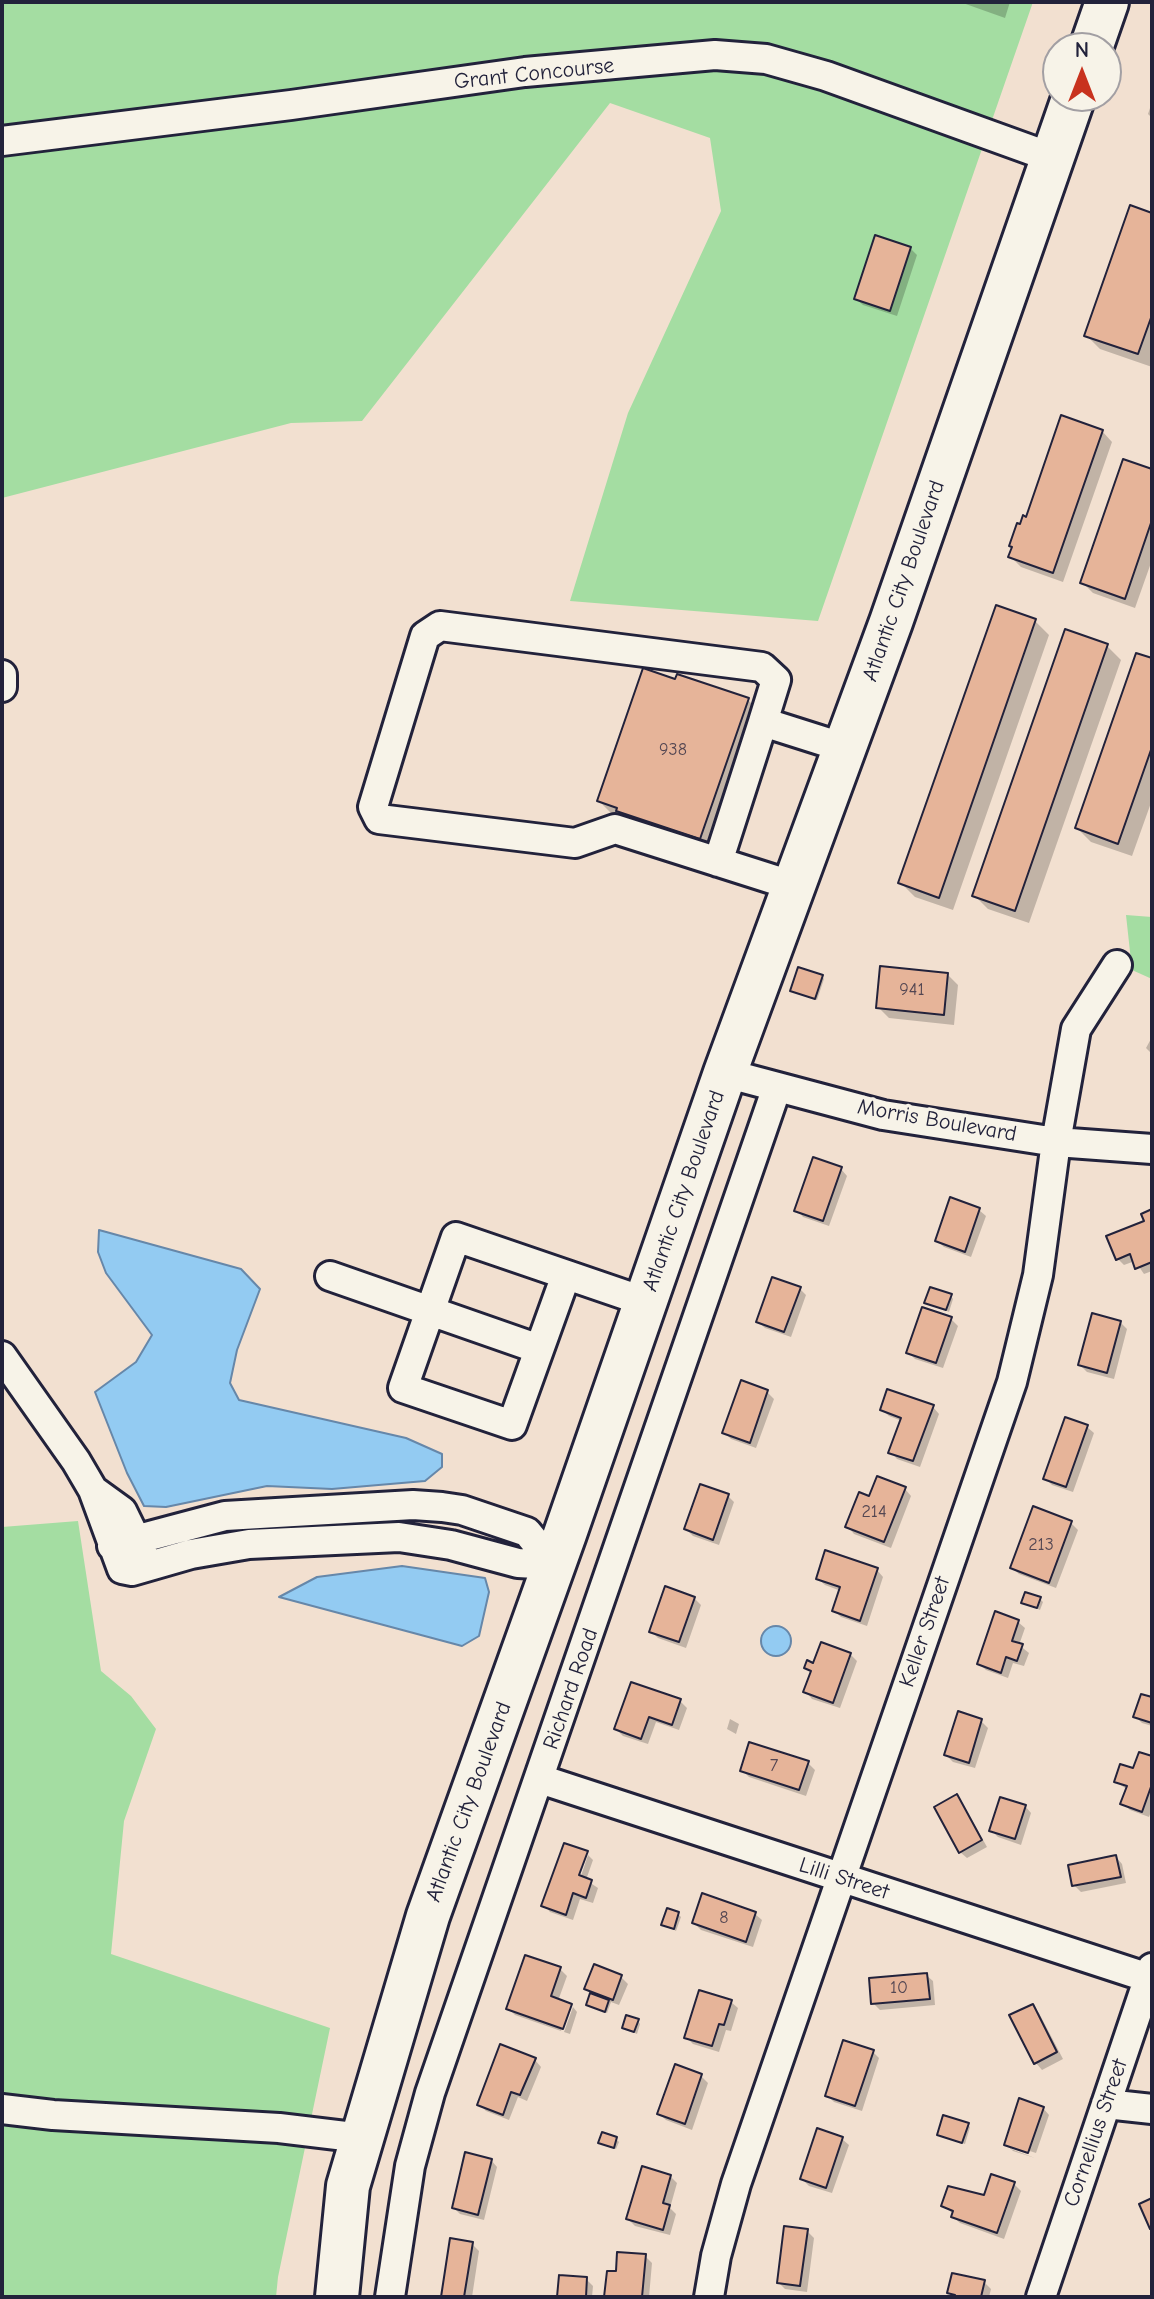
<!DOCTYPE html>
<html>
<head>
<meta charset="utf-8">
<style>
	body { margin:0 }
	#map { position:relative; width:1154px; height:2299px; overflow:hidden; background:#f2e0d0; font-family:"Comic Neue",sans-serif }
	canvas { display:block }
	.frame { position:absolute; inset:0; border:4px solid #22223b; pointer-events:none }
	.north { position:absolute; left:1042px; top:32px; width:80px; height:80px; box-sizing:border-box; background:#f7f3e8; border:2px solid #a29fa3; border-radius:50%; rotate:0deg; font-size:22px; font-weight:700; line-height:32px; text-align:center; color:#22223b }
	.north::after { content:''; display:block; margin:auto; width:28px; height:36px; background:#c8321e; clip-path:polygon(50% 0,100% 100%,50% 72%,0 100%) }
</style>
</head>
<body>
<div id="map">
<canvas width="1154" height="2299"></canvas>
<div class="frame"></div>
<div class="north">N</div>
</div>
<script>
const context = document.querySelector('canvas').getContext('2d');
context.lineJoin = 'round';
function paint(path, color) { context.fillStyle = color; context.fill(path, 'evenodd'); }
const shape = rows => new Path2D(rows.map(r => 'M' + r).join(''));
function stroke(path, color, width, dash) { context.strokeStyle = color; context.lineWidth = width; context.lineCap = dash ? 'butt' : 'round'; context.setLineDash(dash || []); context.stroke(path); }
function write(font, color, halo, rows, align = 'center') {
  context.font = font + ' "Comic Neue",sans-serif'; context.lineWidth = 7; context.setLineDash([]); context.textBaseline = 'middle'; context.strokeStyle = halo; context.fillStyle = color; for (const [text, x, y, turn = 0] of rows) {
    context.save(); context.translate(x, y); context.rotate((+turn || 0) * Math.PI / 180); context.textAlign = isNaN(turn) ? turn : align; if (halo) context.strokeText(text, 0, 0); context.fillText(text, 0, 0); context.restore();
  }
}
paint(shape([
	[2,2,1033,2,818,621,570,601,628,413,721,211,710,138,610,103,362,421,291,423,2,498],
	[1126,915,1152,917,1152,979,1132,970],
	[78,1521,101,1671,131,1696,156,1729,124,1821,111,1954,330,2028,278,2277,276,2297,2,2297,2,1527]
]), '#a4dda2');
const water = shape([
	[99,1230,241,1269,260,1289,237,1350,230,1383,239,1400,406,1438,442,1454,442,1467,425,1481,332,1489,267,1486,166,1507,144,1506,127,1473,95,1392,136,1362,152,1335,106,1273,98,1252,99,1230],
	[402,1566,485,1578,489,1592,479,1636,462,1646,279,1597,317,1577,402,1566],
	'761 1641a15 15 0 1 1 30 0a15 15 0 1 1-30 0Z'
]);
paint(water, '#93cbf2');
stroke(water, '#6687a9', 2);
paint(shape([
	[960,2,1010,2,1005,18],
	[1152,102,1152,118,1148,114],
	[1152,215,1152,367,1100,349,1086,335],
	[910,248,917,255,897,316,863,305,856,299],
	[1102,431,1112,442,1063,582,1021,567,1011,557,1027,519],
	[1152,471,1152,560,1135,608,1093,593,1082,582],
	[997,608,1035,621,1049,635,953,910,915,897,901,883],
	[1107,646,1121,660,1029,923,988,909,974,895],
	[1152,660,1152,800,1132,856,1091,842,1077,828],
	[748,700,762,714,714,852,613,815,599,801],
	[947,974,958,985,954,1025,889,1018,878,1007],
	[822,976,824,979,817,1000,793,990],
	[1152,1037,1152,1054,1146,1048],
	[841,1169,847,1176,829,1226,803,1217,797,1210],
	[979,1210,986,1216,971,1257,944,1247,937,1241],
	[1152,1212,1152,1271,1144,1274,1135,1261,1124,1265,1118,1259],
	[800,1289,806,1295,791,1337,765,1328,758,1322],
	[951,1296,953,1299,949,1312,927,1302],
	[951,1319,958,1326,943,1368,915,1359,908,1352],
	[1120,1322,1127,1329,1114,1379,1087,1372,1080,1365],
	[767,1392,774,1399,756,1448,731,1439,725,1433],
	[933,1407,939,1414,920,1467,897,1459,891,1452,902,1421,889,1416,882,1410],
	[1087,1427,1094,1433,1073,1492,1052,1485,1045,1478],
	[905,1489,911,1496,891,1548,854,1534,848,1527,871,1499],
	[728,1496,734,1502,719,1545,693,1536,686,1529],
	[1034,1509,1071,1523,1078,1530,1056,1588,1019,1574,1012,1568],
	[877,1570,883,1577,867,1626,841,1617,834,1611,841,1591,825,1585,818,1579],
	[694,1598,701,1605,686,1648,658,1638,651,1631],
	[1040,1599,1043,1602,1040,1610,1023,1602],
	[1018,1622,1025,1628,1019,1645,1029,1653,1024,1666,1013,1663,1008,1678,986,1670,979,1664],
	[850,1654,857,1661,840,1708,812,1699,806,1692,812,1673,806,1668],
	[1152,1700,1152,1726,1142,1723,1135,1716],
	[680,1701,687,1708,679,1730,656,1722,648,1744,623,1736,616,1729],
	[730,1719,739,1724,736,1734,727,1729],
	[981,1721,988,1728,975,1768,953,1762,946,1755],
	[1152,1758,1152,1809,1149,1817,1130,1810,1123,1803,1128,1790,1116,1782],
	[808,1763,815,1770,806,1796,749,1777,742,1770],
	[956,1797,963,1804,987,1847,967,1858,960,1852],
	[1025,1806,1031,1813,1021,1845,998,1837,991,1830],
	[565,1845,587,1854,584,1854,574,1884,578,1885,588,1855,593,1860,586,1880,598,1888,593,1903,580,1899,573,1920,550,1912,544,1905],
	[1116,1857,1122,1864,1126,1883,1081,1892,1074,1885],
	[678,1914,681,1917,676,1931,663,1924],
	[755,1914,762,1920,753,1947,701,1930,694,1923],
	[595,1966,621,1977,628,1984,619,2005,611,2002,607,2013,588,2004,592,1994,587,1988],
	[560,1969,567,1976,558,2001,572,2006,569,2006,561,2031,515,2015,509,2009],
	[926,1975,933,1981,935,2005,880,2010,873,2003],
	[731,2002,738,2008,731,2031,726,2030,719,2052,693,2044,686,2037],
	[1032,2006,1039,2013,1063,2059,1042,2070,1036,2063],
	[573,2007,577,2012,570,2034,564,2032],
	[638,2021,640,2024,637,2034,624,2028],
	[873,2052,879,2058,862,2111,834,2102,827,2095],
	[535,2060,541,2067,527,2101,518,2097,509,2120,486,2111,479,2104],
	[701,2076,708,2083,692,2130,666,2120,659,2114],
	[1043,2108,1049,2115,1036,2153,1011,2145,1011,2149,1035,2158,1013,2151,1006,2144],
	[967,2124,970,2127,965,2144,939,2135],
	[616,2139,619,2142,616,2149,600,2142],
	[842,2139,849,2145,832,2193,809,2186,802,2179],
	[491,2160,497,2167,484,2220,460,2214,454,2208],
	[670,2176,677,2183,670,2208,676,2214,670,2235,635,2226,628,2219],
	[1014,2184,1021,2191,1004,2239,960,2223,953,2217,954,2214,943,2206,985,2198],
	[807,2231,814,2238,807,2292,785,2289,779,2283],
	[472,2244,479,2251,472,2297,443,2297],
	[645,2256,652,2263,649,2297,606,2297,618,2274],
	[586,2279,593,2286,592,2297,559,2297],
	[984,2282,991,2289,989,2297,954,2297,950,2292]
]), '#0003');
const building = shape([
	[1130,205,1152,213,1152,315,1138,354,1084,336,1130,205],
	[875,235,911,247,890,311,854,299,875,235],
	[1061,415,1103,430,1053,573,1008,557,1012,547,1009,546,1017,523,1020,524,1023,515,1026,517,1061,415],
	[1123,459,1152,469,1152,520,1125,599,1080,583,1123,459],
	[996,605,1036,619,939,898,898,883,996,605],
	[1065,629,1108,644,1015,911,972,896,1065,629],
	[1136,653,1152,658,1152,747,1118,844,1075,828,1136,653],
	[643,668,675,679,677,674,749,698,700,839,616,811,617,808,597,801,643,668],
	[880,966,948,973,944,1015,876,1008,880,966],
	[798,967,823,975,815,999,790,991,798,967],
	[813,1157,842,1167,823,1221,794,1211,813,1157],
	[950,1197,980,1208,965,1252,935,1241,950,1197],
	[1152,1209,1152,1262,1135,1269,1130,1254,1116,1260,1106,1236,1144,1221,1141,1214,1152,1209],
	[772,1277,801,1287,784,1332,756,1322,772,1277],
	[930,1287,952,1294,946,1310,924,1303,930,1287],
	[922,1307,952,1317,936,1363,906,1353,922,1307],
	[1092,1313,1121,1321,1107,1373,1078,1365,1092,1313],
	[741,1380,768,1390,750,1443,722,1433,741,1380],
	[887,1389,934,1405,913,1461,888,1453,901,1418,880,1410,887,1389],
	[1065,1417,1088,1425,1066,1487,1043,1479,1065,1417],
	[877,1476,906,1487,884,1542,845,1527,859,1492,869,1496,877,1476],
	[700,1484,729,1494,713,1540,684,1529,700,1484],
	[1033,1506,1072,1521,1049,1583,1010,1568,1033,1506],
	[825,1550,878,1568,860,1621,832,1611,840,1587,816,1579,825,1550],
	[665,1586,695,1597,679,1642,649,1632,665,1586],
	[1025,1592,1041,1597,1037,1608,1021,1603,1025,1592],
	[995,1611,1019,1620,1012,1641,1023,1644,1017,1661,1006,1657,1001,1673,977,1664,995,1611],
	[821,1642,851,1653,833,1703,803,1692,811,1671,804,1668,807,1660,813,1663,821,1642],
	[631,1682,681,1699,672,1725,649,1717,641,1739,614,1729,631,1682],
	[1141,1694,1152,1697,1152,1723,1133,1717,1141,1694],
	[958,1711,982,1719,969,1763,944,1755,958,1711],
	[749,1742,809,1761,799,1790,740,1771,749,1742],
	[1139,1752,1152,1756,1152,1784,1142,1812,1120,1804,1127,1786,1114,1782,1120,1764,1133,1768,1139,1752],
	[957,1794,982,1840,959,1853,934,1807,957,1794],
	[1000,1797,1026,1805,1015,1839,989,1831,1000,1797],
	[564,1843,588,1851,579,1875,592,1880,586,1898,573,1893,566,1915,541,1906,564,1843],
	[1116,1855,1121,1877,1072,1886,1068,1865,1116,1855],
	[702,1893,756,1912,746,1942,692,1923,702,1893],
	[667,1908,679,1912,674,1929,661,1925,667,1908],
	[525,1955,561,1967,551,1996,572,2004,563,2029,506,2009,525,1955],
	[594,1964,622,1975,613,2000,584,1989,594,1964],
	[927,1973,930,1999,871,2004,869,1978,927,1973],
	[699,1990,732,2000,724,2025,719,2024,712,2046,684,2038,699,1990],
	[590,1993,609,2000,605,2012,586,2005,590,1993],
	[1033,2004,1057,2052,1034,2064,1009,2015,1033,2004],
	[626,2015,639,2019,634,2032,622,2028,626,2015],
	[843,2040,874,2050,855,2106,825,2096,843,2040],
	[500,2044,536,2058,520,2095,511,2092,503,2115,477,2105,500,2044],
	[675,2064,702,2074,685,2124,657,2114,675,2064],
	[1019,2098,1044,2107,1028,2153,1004,2145,1019,2098],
	[943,2115,969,2123,962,2143,937,2135,943,2115],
	[817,2128,843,2137,826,2188,800,2179,817,2128],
	[602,2132,617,2137,614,2148,598,2143,602,2132],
	[465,2152,492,2159,478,2215,452,2208,465,2152],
	[642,2166,671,2175,663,2203,670,2205,663,2230,626,2219,642,2166],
	[991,2174,1015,2182,997,2233,951,2217,953,2211,941,2206,948,2186,984,2195,991,2174],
	[1152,2198,1152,2228,1150,2229,1139,2204,1152,2198],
	[784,2226,808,2229,800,2286,777,2283,784,2226],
	[450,2238,473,2242,464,2297,441,2297,450,2238],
	[617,2252,646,2254,642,2297,604,2297,607,2271,616,2271,617,2252],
	[952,2273,985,2280,981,2297,955,2297,955,2295,947,2293,952,2273],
	[559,2275,587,2277,586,2297,557,2297,559,2275]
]);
paint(building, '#e6b499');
stroke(building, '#22223b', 2);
const minor = shape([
	[2,141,291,105,525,72,715,55,766,59,826,76,1053,158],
	[2,675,2,687],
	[718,862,763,722],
	[794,886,615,829,575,843,379,819,373,807,425,636,440,626,762,667,776,680,763,722,845,748],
	[725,1073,883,1115,1056,1142,1152,1149],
	[566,1275,512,1425,403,1388,456,1237,646,1302],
	[330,1276,539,1349],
	[2,1356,76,1461,93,1490,122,1569,132,1571,191,1554,249,1544,399,1537,451,1545,518,1563,554,1565],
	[93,1490,122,1511,143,1554],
	[112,1546,225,1516,413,1505,442,1507,462,1510,527,1532,554,1565],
	[540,1779,1149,1978],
	[1106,2104,1152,2109],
	[2,2109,53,2115,279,2128,362,2138],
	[390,2297,410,2166,430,2093,777,1087],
	[709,2297,716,2256,736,2184,1012,1382,1038,1275,1056,1142,1076,1029,1117,965],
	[1041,2297,1152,1968]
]);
const highway = shape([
	[1091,48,1107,2],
	[337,2297,348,2186,428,1916,565,1534,725,1073,891,622,1074,96]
]);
stroke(minor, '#22223b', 34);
stroke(highway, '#22223b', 48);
stroke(minor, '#f7f3e8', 28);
stroke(highway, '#f7f3e8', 42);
write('18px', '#534652', null, [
	["938",673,750],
	["941",912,990],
	["214",874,1512],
	["213",1041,1545],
	["7",774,1766],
	["8",724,1918],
	["10",899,1988]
]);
write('22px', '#22223b', '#f7f3e8', [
	["Grant Concourse",534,74,-6],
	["Atlantic City Boulevard",904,581,-71],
	["Morris Boulevard",937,1121,10],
	["Atlantic City Boulevard",684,1191,-71],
	["Keller Street",925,1632,-71],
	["Richard Road",571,1689,-71],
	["Atlantic City Boulevard",469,1802,-70],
	["Lilli Street",844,1879,18],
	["Cornellius Street",1096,2133,-71]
]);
</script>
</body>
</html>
